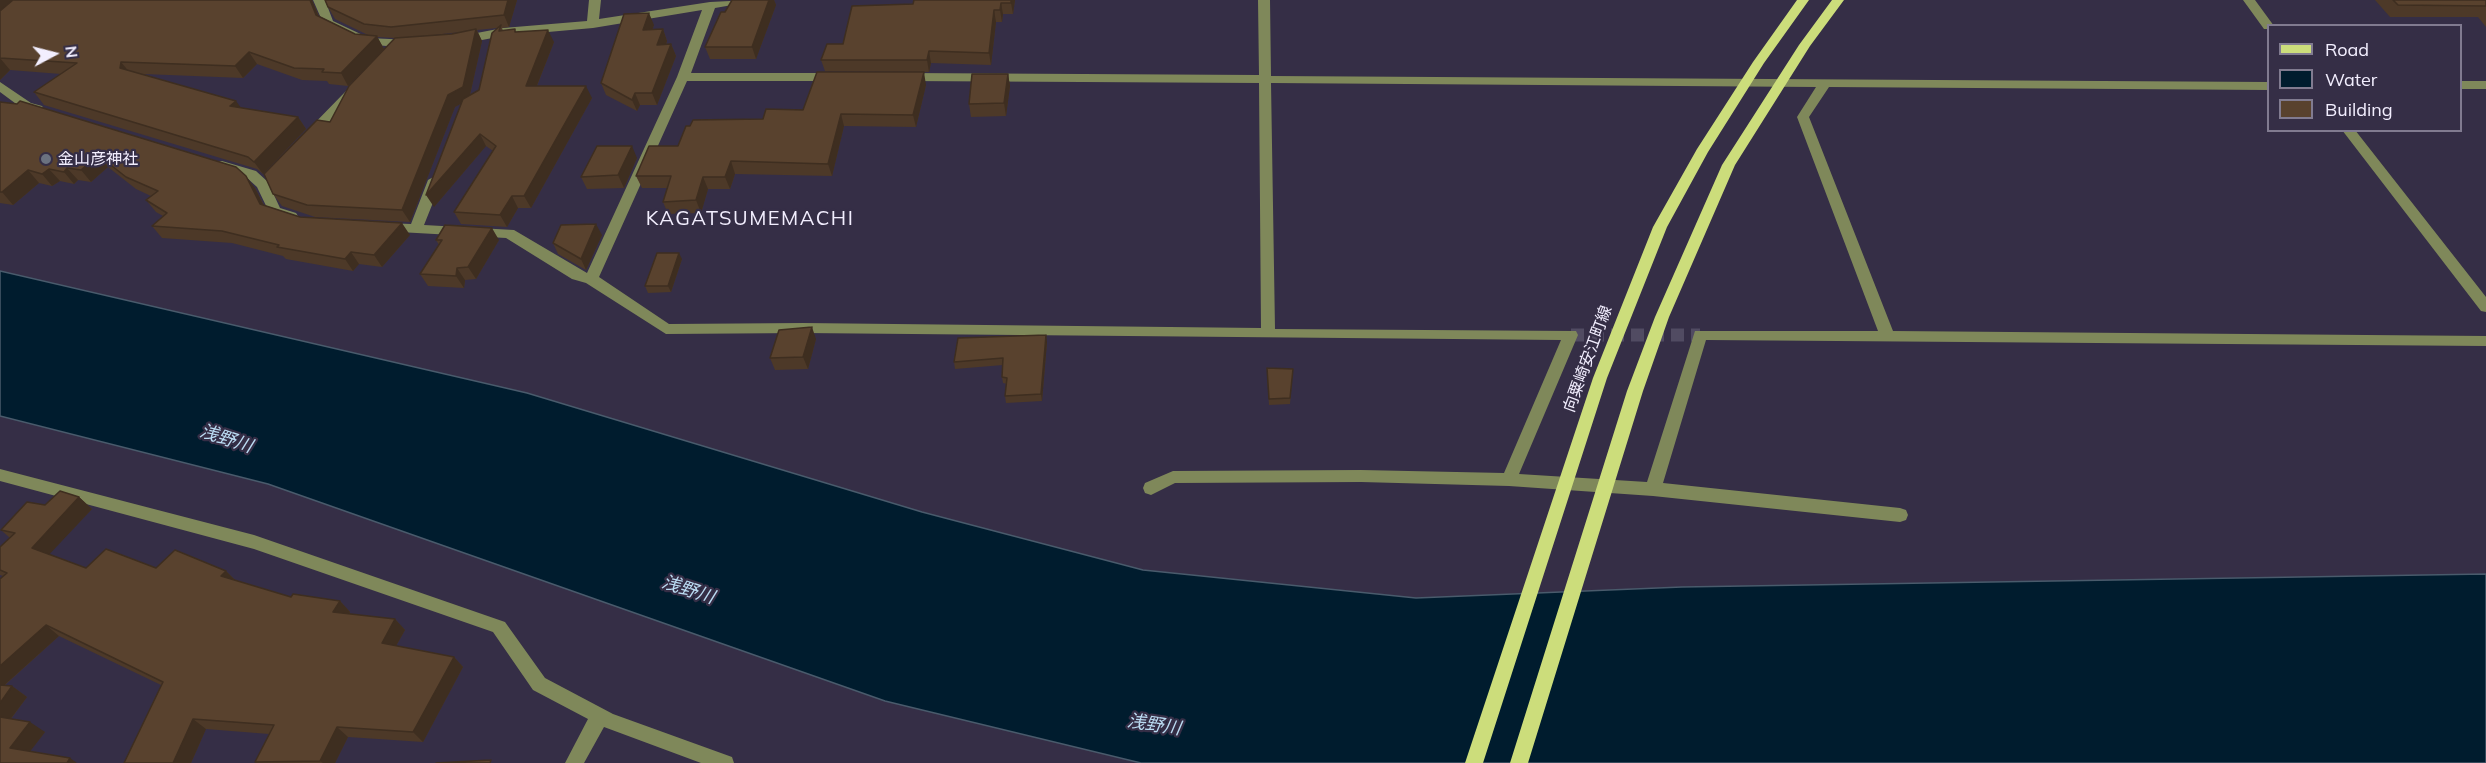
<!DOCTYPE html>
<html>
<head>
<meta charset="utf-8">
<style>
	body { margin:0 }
	#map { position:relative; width:2486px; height:763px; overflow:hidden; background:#352e46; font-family:Mulish,sans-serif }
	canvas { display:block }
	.legend { position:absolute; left:2267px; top:24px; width:195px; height:108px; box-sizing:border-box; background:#352e46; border:2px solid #817b90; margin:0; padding:8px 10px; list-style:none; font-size:18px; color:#f2eefe }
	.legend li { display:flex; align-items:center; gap:12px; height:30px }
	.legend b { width:30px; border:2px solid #817b90 }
	.north { position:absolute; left:24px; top:24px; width:60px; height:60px; -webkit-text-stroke:4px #352e46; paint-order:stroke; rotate:83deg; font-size:16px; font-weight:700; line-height:24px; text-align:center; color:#f2eefe }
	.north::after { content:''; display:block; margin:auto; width:21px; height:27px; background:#f2eefe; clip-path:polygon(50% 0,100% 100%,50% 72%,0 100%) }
</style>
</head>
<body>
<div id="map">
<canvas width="2486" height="763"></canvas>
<ul class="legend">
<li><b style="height:8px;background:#ccdd7b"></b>Road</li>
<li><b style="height:16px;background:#001c2e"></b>Water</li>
<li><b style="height:16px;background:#59422e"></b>Building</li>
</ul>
<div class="north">N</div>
</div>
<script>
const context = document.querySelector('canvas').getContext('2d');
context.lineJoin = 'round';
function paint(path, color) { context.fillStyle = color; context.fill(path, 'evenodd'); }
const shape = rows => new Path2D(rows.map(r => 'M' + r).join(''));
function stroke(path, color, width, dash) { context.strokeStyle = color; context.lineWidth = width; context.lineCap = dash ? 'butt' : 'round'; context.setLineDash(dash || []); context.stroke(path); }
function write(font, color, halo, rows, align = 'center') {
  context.font = font + ' Mulish,"Noto Sans JP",sans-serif'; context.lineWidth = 4.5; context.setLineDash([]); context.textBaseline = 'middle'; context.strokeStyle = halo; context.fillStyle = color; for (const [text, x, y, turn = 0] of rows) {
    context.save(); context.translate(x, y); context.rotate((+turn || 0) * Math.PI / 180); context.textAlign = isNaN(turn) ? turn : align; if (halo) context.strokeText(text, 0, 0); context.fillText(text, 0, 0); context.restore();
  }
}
const water = shape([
	[0,271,527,393,922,512,1143,570,1416,598,1682,587,2486,574,2486,763,1141,763,885,701,268,484,0,416,0,271]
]);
paint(water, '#001c2e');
stroke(water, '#495b6c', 1.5);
stroke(shape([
	[1571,335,1700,335]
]), '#514b62', 13, [13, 7]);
paint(shape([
	[313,0,325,0,333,21,369,38,410,40,416,44,410,48,363,44,324,25,313,0],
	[589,0,601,0,599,19,710,2,750,0,744,3,715,8,691,73,834,73,840,77,834,81,687,81,599,277,669,324,803,323,1261,328,1259,83,906,81,900,77,906,73,1259,75,1258,0,1270,0,1271,76,2268,82,2268,90,1829,87,1809,117,1893,331,2486,336,2486,346,1706,340,1663,483,1900,508,1906,510,1908,515,1906,520,1900,522,1653,496,1509,486,1361,482,1175,483,1151,495,1145,493,1143,488,1145,483,1173,471,1361,470,1504,473,1561,340,803,333,666,334,586,283,572,279,506,238,381,231,379,228,386,223,411,224,428,180,435,176,442,180,424,225,514,230,587,273,677,77,702,10,593,28,503,36,461,44,455,40,461,36,503,28,587,21,589,0],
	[1271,83,1816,87,1797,117,1878,331,1695,331,1647,482,1519,474,1578,335,1576,331,1275,329,1271,83],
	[2243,0,2255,0,2274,26,2268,26,2268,29,2264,29,2243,0],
	[2460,81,2486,81,2486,89,2460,89,2460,81],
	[0,82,31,103,42,106,44,109,42,112,38,113,23,109,0,92,0,82],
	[350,90,356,94,354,97,316,138,306,138,305,135,306,132,346,91,350,90],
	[2342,130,2355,130,2486,297,2486,312,2481,311,2342,130],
	[222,161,256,171,268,182,280,208,296,213,298,216,296,219,291,221,270,214,257,187,246,177,217,168,215,165,217,162,222,161],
	[0,469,254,535,505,622,545,678,613,714,732,757,734,763,701,763,604,727,584,763,565,763,588,719,533,690,493,632,254,549,0,481,0,469]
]), '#7f885a');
paint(shape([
	[1797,0,1809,0,1764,63,1708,152,1667,227,1607,378,1483,763,1465,763,1593,378,1653,227,1697,149,1753,62,1797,0],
	[1832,0,1844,0,1810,46,1735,165,1669,317,1643,391,1528,763,1510,763,1627,391,1655,317,1722,165,1799,45,1832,0]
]), '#ccdd7b');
paint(shape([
	[0,0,312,0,319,16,355,34,370,36,335,19,328,7,325,0,517,0,509,27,502,28,503,31,517,32,554,42,537,86,592,98,531,208,518,208,507,227,461,224,454,212,493,151,486,146,434,207,462,103,455,107,410,222,315,217,282,206,273,194,395,38,377,37,384,49,348,86,329,84,327,81,302,80,257,64,243,78,144,74,241,108,298,117,306,129,263,174,257,169,44,105,34,92,61,74,10,70,0,80],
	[497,28,479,90,470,95,482,41,477,30],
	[465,32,452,34,418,37,451,33],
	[732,0,774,0,776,5,756,59,710,59,705,47],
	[914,0,1015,0,1013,14,1003,14,1002,22,996,22,991,65,931,63,929,72,825,71,821,60,843,44,913,4],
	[2375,0,2486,0,2486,27,2478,17,2390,17],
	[654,25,652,30,663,29,667,41,666,45,671,44,676,56,657,105,640,105,637,111,606,95,601,83],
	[1008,74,1010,86,1006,116,971,117,969,104],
	[926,85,916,127,844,126,832,176,735,174,730,189,708,189,701,213,668,214,663,202,667,188,642,188,636,176,678,146,763,119],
	[0,102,255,188,264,205,300,217,410,235,382,267,359,264,353,271,286,259,283,256,232,243,162,238,152,226,163,216,156,212,146,200,151,196,136,189,108,167,91,182,78,180,74,184,60,181,52,186,39,183,13,205,0,203],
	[637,158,624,188,587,189,581,177],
	[602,235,586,270,558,254,553,243],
	[436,240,499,240,476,279,465,280,464,288,428,286,420,274,439,245],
	[682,259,671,292,648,293,645,286],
	[816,339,808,369,775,370,770,358],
	[1047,342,1042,401,1006,403,1005,396,1007,384,1003,383,1002,377,1003,365,955,369,954,362],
	[1293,369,1290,404,1269,405,1267,375],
	[79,497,92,509,49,554,86,568,156,568,226,571,235,580,291,597,340,601,350,612,349,614,395,619,405,630,396,646,454,657,463,667,423,742,348,737,335,763,256,763,255,762,269,734,206,729,191,763,161,685,59,636,4,686,12,686,27,697,11,719,45,732,30,751,0,763,3,576,0,575,0,547,10,538,1,530,45,505]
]), '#4d3928');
paint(shape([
	[0,0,17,0,0,14],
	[310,0,312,0,323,27,316,15],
	[508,0,517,0,509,27,504,15],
	[769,0,774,0,776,5,756,59,752,47],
	[1011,0,1015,0,1013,14,1011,3],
	[1001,3,1003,14,1002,22,1000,10],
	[994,10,996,22,991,65,989,53],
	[649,13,654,25,648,41,643,30],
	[476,29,482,41,469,99,455,107,410,222,402,210,448,95],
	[663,29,667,41,662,57,657,45],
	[548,30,554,42,532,98,526,86],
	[377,36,384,49,348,86,341,73],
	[671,44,676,56,657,105,652,93],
	[929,51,931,63,929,72,927,60],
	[249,52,257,64,243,78,235,66],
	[0,58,10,70,0,80],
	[121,62,131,74,120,68],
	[924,72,926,85,916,127,913,115],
	[1008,74,1010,86,1006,116,1004,103],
	[586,86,592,98,531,208,524,196],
	[635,93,640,105,637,111,632,100],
	[236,101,245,113,230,106],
	[841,114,844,126,832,176,828,164],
	[298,117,306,129,263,174,254,162],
	[480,134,486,146,434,207,426,195],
	[632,146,637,158,624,188,618,175],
	[98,155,108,167,91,182,81,170],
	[731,161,735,174,730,189,725,177],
	[67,168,78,180,74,184,64,172],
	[49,169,60,181,52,186,42,174],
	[28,170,39,183,13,205,2,192],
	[246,176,255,188,269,216,260,204],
	[703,177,708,189,701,213,696,200],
	[512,196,518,208,507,227,500,215],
	[402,223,410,235,382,267,374,255],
	[596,224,602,235,586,270,581,259],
	[492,228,499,240,476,279,468,267],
	[351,252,359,264,353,271,345,259],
	[679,253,682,259,671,292,668,286],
	[457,268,465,280,464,288,456,276],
	[812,327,816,339,808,369,803,357],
	[1046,335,1047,342,1042,401,1041,394],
	[79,497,92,509,45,559,32,548],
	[226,571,237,582,221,576],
	[340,601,350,612,343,623,333,612],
	[395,619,405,630,392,653,382,643],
	[46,625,59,636,0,689,0,666],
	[454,657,463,667,423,742,413,732],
	[12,686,27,697,6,725,0,721,0,703],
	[193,719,206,729,191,763,173,763],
	[30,722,45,732,25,758,10,748],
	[337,727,348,737,335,763,323,763,320,761],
	[70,758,77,763,67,763]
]), '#3e2e20');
const building = shape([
	[13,0,310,0,316,15,355,34,377,36,341,73,322,72,324,69,294,68,249,52,235,66,121,62,120,68,236,101,230,106,298,117,254,162,248,157,34,92,77,63,0,58,0,11,13,0],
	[325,0,508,0,504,15,391,27,364,24,328,7,325,0],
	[732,0,769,0,752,47,705,47,721,12,725,12,732,0],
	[914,0,1011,0,1011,3,1001,3,1000,10,994,10,989,53,929,51,927,60,821,60,827,44,843,44,852,6,913,4,914,0],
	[2393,0,2486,0,2486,6,2398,5,2393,0],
	[649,13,643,30,663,29,657,45,671,44,652,93,635,93,632,100,601,83,624,14,649,13],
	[501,25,499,31,515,29,515,32,548,30,526,86,586,86,524,196,512,196,500,215,454,212,496,146,480,134,426,195,463,99,479,90,492,33,501,25],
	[476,29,463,87,448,95,402,210,307,205,273,194,264,174,317,120,330,122,349,86,395,38,452,34,476,29],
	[817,72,924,72,913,115,841,114,828,164,731,161,725,177,703,177,696,200,663,202,671,176,636,176,649,146,678,146,686,126,690,126,693,120,763,119,766,109,803,110,817,72],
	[972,74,1008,74,1004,103,969,104,972,74],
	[20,101,236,167,246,176,260,204,300,217,402,223,374,255,351,252,345,259,277,247,279,245,222,231,152,226,167,213,146,200,158,191,126,177,98,155,81,170,67,168,64,172,49,169,42,174,28,170,2,192,0,192,0,102,17,104,20,101],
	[597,146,632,146,618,175,581,177,597,146],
	[596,224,581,259,553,243,561,225,596,224],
	[445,225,492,228,468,267,457,268,456,276,420,274,442,240,436,240,445,225],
	[657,253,679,253,668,286,645,286,657,253],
	[812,327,803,357,770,358,779,330,812,327],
	[1046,335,1041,394,1005,396,1007,378,1002,377,1003,358,954,362,958,338,1046,335],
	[1267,368,1293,369,1290,398,1269,399,1267,368],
	[60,491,79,497,32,548,86,568,106,549,156,568,175,550,226,571,221,576,291,597,293,594,340,601,333,612,395,619,382,643,454,657,413,732,337,727,320,761,255,762,274,725,193,719,173,763,124,763,163,682,46,625,0,666,0,579,7,573,0,570,0,547,15,533,1,530,27,502,45,505,60,491],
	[0,685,12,686,0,703,0,685],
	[0,717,30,722,10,748,70,758,67,763,0,763,0,717],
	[491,760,490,763,436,763,491,760]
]);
paint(building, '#59422e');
stroke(building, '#3e2e20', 1.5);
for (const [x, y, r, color] of [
	[46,159,6,"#6b7280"]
]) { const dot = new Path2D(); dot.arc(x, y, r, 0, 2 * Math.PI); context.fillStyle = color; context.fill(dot); stroke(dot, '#352e46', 2); }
write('16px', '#f2eefe', '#352e46', [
	["金山彦神社",58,159]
], 'left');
write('16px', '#f2eefe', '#352e46', [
	["向粟崎安江町線",1588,359,-70]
]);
write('italic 18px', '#bbdcf3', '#352e46', [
	["浅野川",226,439,18],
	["浅野川",688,590,18],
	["浅野川",1154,725,9]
]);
context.letterSpacing = '1.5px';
write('20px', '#f2eefe', '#352e46', [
	["KAGATSUMEMACHI",750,219]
]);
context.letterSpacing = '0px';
</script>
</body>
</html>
